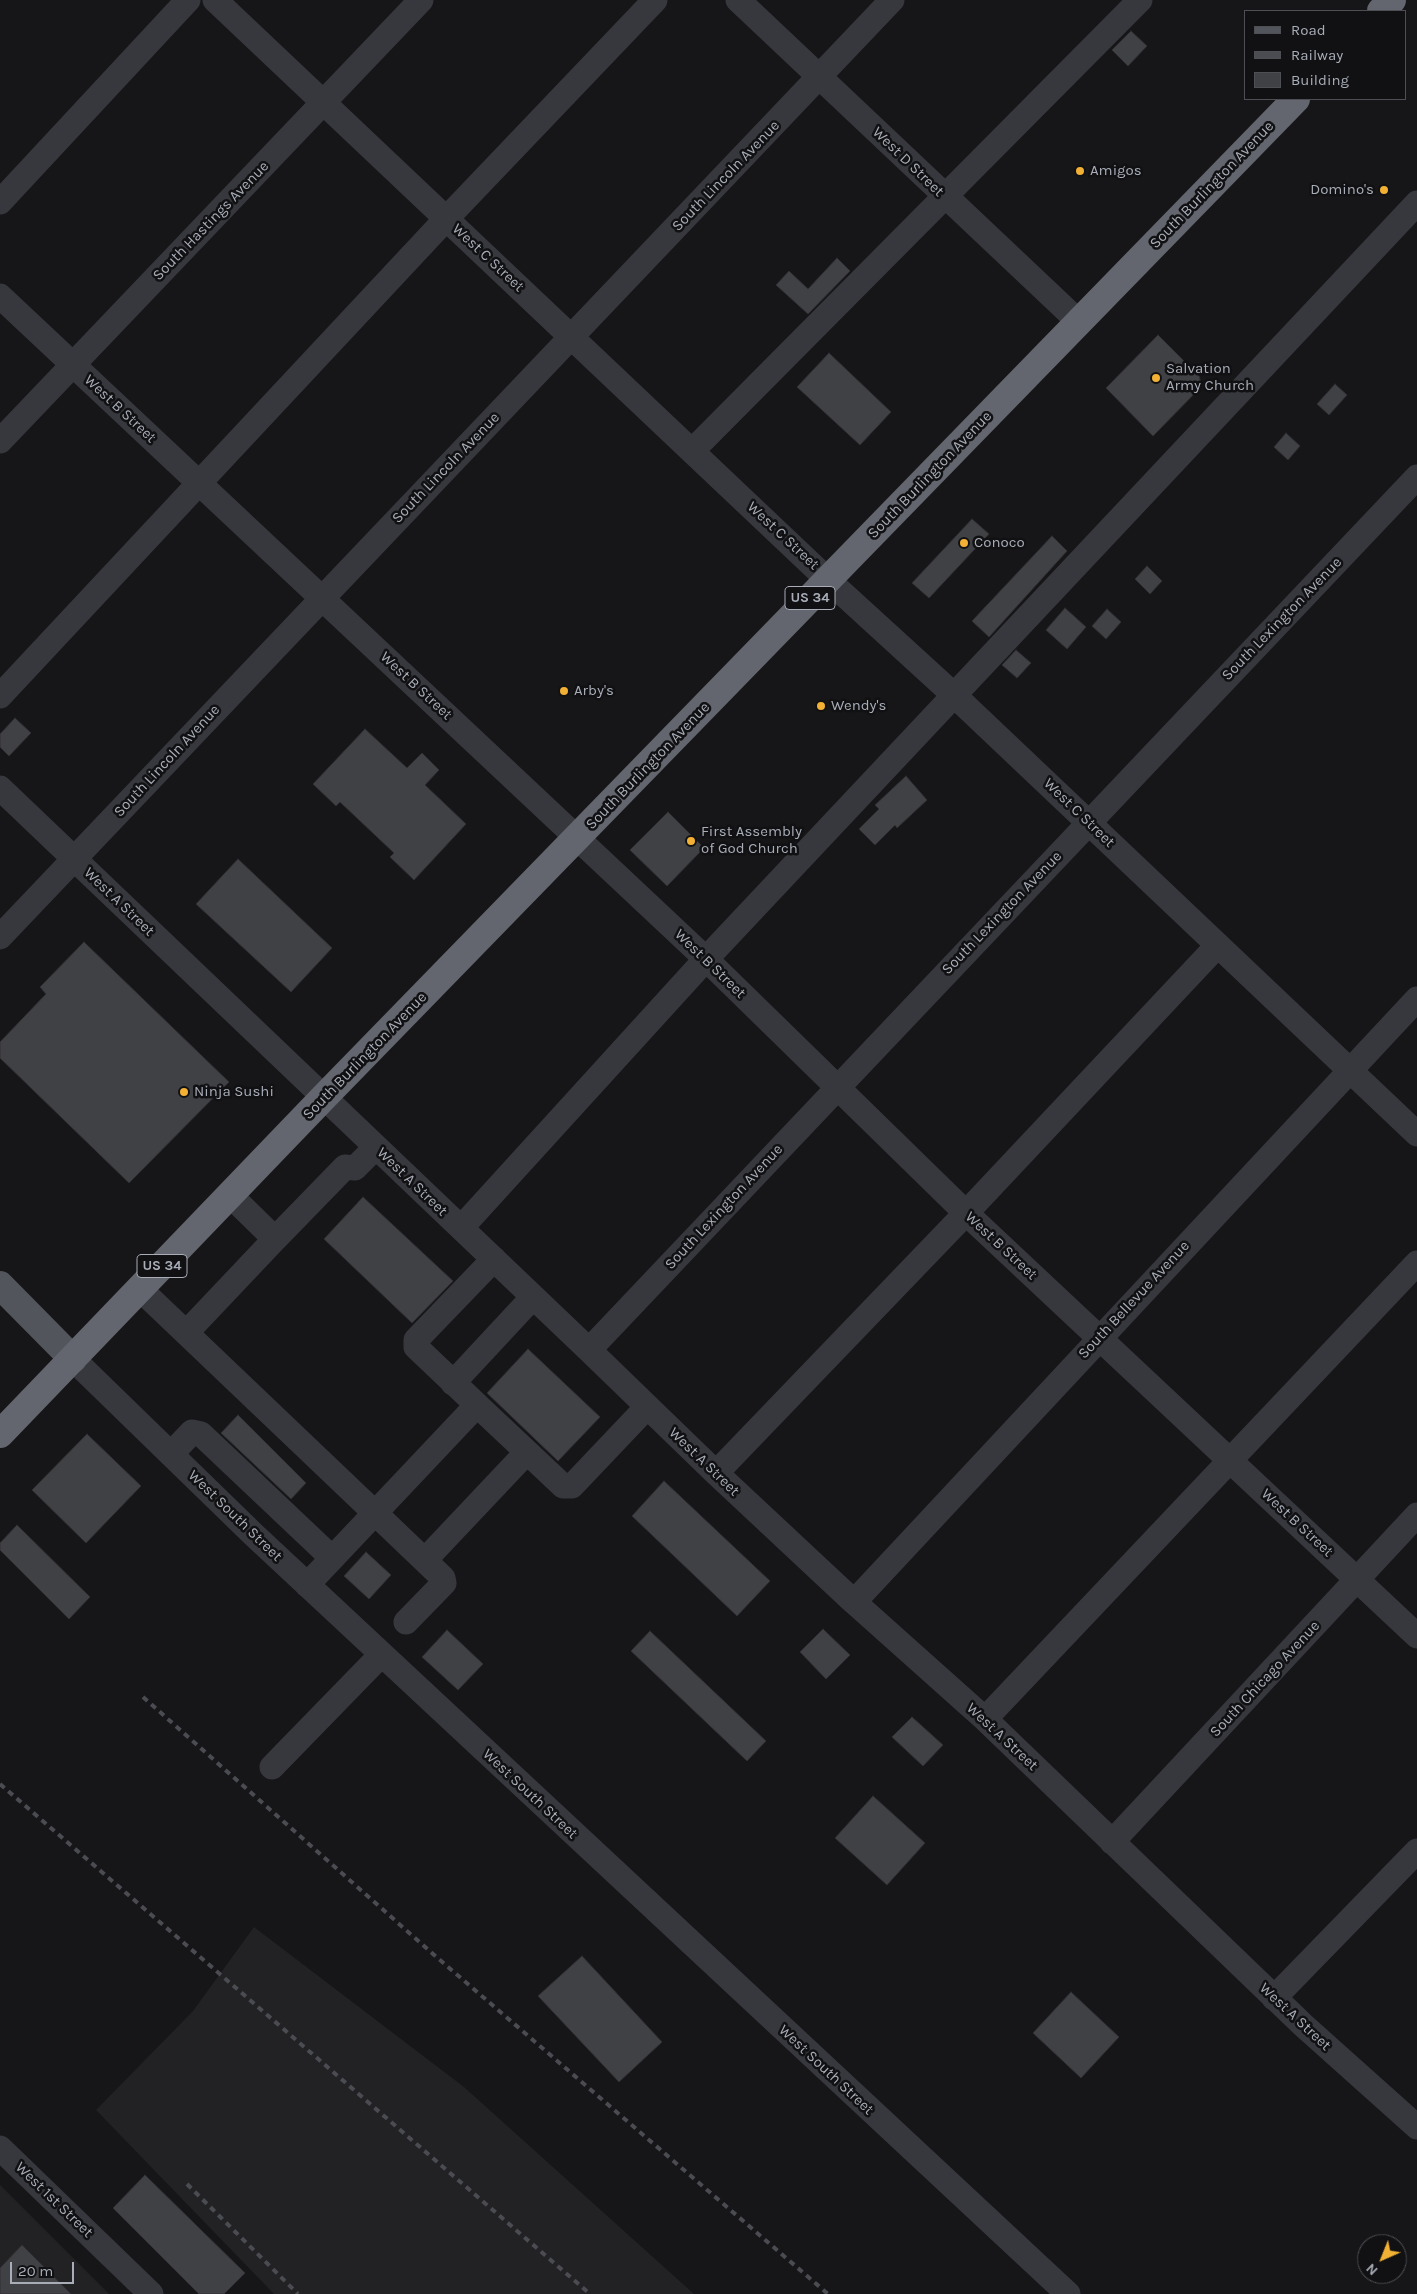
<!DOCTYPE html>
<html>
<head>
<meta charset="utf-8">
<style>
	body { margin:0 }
	#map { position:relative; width:1417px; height:2294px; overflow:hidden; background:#161618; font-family:Karla,sans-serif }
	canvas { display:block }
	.legend { position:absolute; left:1244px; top:10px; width:162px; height:90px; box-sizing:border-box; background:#111113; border:1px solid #4d4f55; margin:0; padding:6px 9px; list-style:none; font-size:15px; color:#a8adb8 }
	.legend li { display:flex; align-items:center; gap:10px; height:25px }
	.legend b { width:25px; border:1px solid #4d4f55 }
	.north { position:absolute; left:1357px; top:2234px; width:50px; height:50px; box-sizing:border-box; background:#111113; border:1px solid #4d4f55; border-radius:50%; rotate:224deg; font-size:14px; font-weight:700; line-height:20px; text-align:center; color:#a8adb8 }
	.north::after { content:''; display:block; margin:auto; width:18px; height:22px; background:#f2b134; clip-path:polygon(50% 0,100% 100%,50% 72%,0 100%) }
	.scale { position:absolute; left:10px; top:2262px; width:64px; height:22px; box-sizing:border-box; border:2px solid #a8adb8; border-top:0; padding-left:6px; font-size:15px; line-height:18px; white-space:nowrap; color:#a8adb8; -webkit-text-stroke:4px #111113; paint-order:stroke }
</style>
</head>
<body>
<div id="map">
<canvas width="1417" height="2294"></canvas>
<ul class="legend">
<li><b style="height:6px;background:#53555c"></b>Road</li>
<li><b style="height:6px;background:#4a4c52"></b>Railway</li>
<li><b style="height:14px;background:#404145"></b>Building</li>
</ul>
<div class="north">N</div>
<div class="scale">20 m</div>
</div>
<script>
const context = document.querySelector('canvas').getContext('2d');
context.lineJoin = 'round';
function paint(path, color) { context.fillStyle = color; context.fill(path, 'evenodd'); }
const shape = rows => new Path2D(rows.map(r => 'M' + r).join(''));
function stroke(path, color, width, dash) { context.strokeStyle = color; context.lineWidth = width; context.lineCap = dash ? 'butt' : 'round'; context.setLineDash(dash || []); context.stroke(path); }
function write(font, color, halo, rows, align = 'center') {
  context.font = font + ' Karla,sans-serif'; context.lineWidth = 5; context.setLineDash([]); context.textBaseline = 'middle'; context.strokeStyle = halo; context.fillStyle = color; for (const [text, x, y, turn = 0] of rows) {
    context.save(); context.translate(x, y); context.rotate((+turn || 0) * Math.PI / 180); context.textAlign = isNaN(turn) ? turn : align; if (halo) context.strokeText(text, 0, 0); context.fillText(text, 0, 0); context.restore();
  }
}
paint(shape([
	[254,1927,464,2087,694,2294,274,2294,96,2110,193,2011],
	[0,2185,109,2294,0,2294]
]), '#222225');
const building = shape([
	[1131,31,1147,46,1128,66,1112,50,1131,31],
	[837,258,850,271,808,314,776,285,789,271,808,289,837,258],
	[1158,335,1199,376,1202,386,1153,436,1106,388,1158,335],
	[829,353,891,412,860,445,797,387,829,353],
	[1335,384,1347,395,1329,415,1317,404,1335,384],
	[1286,433,1300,446,1288,460,1274,447,1286,433],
	[972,519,989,534,929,598,912,583,972,519],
	[1052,536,1067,551,989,637,972,621,1052,536],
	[1147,566,1162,581,1150,594,1135,579,1147,566],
	[1065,608,1086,627,1067,649,1046,630,1065,608],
	[1107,609,1121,622,1106,639,1092,626,1107,609],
	[1016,650,1031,663,1017,678,1002,665,1016,650],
	[15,718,31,733,9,756,0,747,0,734,15,718],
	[365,729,407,768,422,753,439,770,425,785,466,824,414,880,390,857,394,853,340,802,336,806,313,784,365,729],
	[906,776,927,800,897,828,895,825,875,845,859,829,879,809,875,805,906,776],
	[668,812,704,848,667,886,630,850,668,812],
	[238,859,332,948,291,992,196,904,238,859],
	[84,942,229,1082,129,1183,0,1058,0,1042,46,994,40,987,84,942],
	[363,1197,453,1281,412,1323,324,1239,363,1197],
	[528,1349,600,1417,558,1461,487,1393,528,1349],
	[238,1415,306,1483,291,1499,221,1433,238,1415],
	[87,1434,141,1486,86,1543,32,1490,87,1434],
	[664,1481,770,1581,737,1616,632,1516,664,1481],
	[17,1525,90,1597,69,1619,0,1550,0,1543,17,1525],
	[366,1552,391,1575,369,1599,344,1576,366,1552],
	[823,1629,850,1655,826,1679,800,1652,823,1629],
	[447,1630,483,1664,458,1690,422,1657,447,1630],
	[650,1631,766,1741,747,1761,631,1651,650,1631],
	[912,1717,943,1745,923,1766,892,1737,912,1717],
	[873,1796,925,1843,887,1885,835,1838,873,1796],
	[582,1956,662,2042,619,2082,538,1996,582,1956],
	[1071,1992,1119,2037,1081,2078,1033,2033,1071,1992],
	[145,2175,245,2273,224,2294,199,2294,113,2208,145,2175],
	[22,2245,71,2294,0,2294,0,2268,22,2245]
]);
paint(building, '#404145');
stroke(building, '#303034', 1);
stroke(shape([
	[215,0,828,580,955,696,1417,1134],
	[738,0,1079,322],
	[0,202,188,0],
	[0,296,706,959,966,1213,1417,1636],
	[0,441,421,0],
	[692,451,1140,0],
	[0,696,446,219,655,0],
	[0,788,589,1350,716,1473,854,1602,985,1719,1303,2025,1417,2127],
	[0,937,892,0],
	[461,1228,706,959,1417,203],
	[275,1239,345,1167,355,1168,376,1147],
	[140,1289,375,1513,307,1585],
	[186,1333,275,1239,230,1195],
	[589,1350,1417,477],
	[73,1359,254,1535,1068,2294],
	[453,1383,533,1297],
	[527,1452,563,1486,572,1486,647,1407],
	[171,1454,192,1432,201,1434,332,1558],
	[716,1473,966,1213,1218,945],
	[425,1560,527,1452,477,1405],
	[854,1602,1417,999],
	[406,1622,444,1583,443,1578,375,1513,477,1405,416,1347,416,1340,494,1259],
	[985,1719,1417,1263],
	[272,1767,381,1655],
	[1112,1842,1417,1515],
	[1274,1998,1417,1851],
	[0,2148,151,2294]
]), '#37383d', 25);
stroke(shape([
	[0,1285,73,1359]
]), '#53555c', 28);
stroke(shape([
	[1381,11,1392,0],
	[0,1434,324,1097,1296,99]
]), '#63666e', 28);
stroke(shape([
	[143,1697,433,1954,828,2294],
	[0,1784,590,2294],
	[187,2184,298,2294]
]), '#4a4c52', 4, [6, 5]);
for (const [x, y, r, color] of [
	[1080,171,5,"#f2b134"],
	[1384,190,5,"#f2b134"],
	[1156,378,5,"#f2b134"],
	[964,543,5,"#f2b134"],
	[564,691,5,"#f2b134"],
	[821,706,5,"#f2b134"],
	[691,841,5,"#f2b134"],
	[184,1092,5,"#f2b134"]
]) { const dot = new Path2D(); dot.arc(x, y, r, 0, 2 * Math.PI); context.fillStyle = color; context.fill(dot); stroke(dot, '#111113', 2); }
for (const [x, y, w] of [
	[810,598,50],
	[162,1266,50]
]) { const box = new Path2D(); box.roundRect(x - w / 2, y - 11.5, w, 23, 4); context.fillStyle = '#111113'; context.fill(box); stroke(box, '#a8adb8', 1); }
write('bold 14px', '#a8adb8', null, [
	["US 34",810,598],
	["US 34",162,1266]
]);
write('15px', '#a8adb8', '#111113', [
	["West D Street",908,162,44],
	["South Lincoln Avenue",726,176,-46],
	["South Burlington Avenue",1212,185,-46],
	["South Hastings Avenue",211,221,-46],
	["West C Street",488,258,43],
	["West B Street",120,409,43],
	["South Lincoln Avenue",446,468,-46],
	["South Burlington Avenue",930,475,-46],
	["West C Street",783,536,43],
	["South Lexington Avenue",1282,619,-46],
	["West B Street",416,686,43],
	["South Lincoln Avenue",167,761,-47],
	["South Burlington Avenue",648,766,-46],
	["West C Street",1079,813,44],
	["West A Street",119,902,44],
	["South Lexington Avenue",1002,913,-46],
	["West B Street",710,964,44],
	["South Burlington Avenue",365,1056,-46],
	["West A Street",412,1182,44],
	["South Lexington Avenue",724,1207,-47],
	["West B Street",1001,1246,43],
	["South Bellevue Avenue",1134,1300,-47],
	["West A Street",704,1462,44],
	["West South Street",235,1516,44],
	["West B Street",1297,1523,43],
	["South Chicago Avenue",1265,1679,-47],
	["West A Street",1002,1737,43],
	["West South Street",530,1794,43],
	["West A Street",1295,2017,43],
	["West South Street",826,2070,43],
	["West 1st Street",54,2200,44]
]);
write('15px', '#a8adb8', '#111113', [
	["Amigos",1090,171],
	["Domino's",1374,190,"right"],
	["Salvation",1166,369],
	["Army Church",1166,386],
	["Conoco",974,543],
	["Arby's",574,691],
	["Wendy's",831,706],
	["First Assembly",701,832],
	["of God Church",701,849],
	["Ninja Sushi",194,1092]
], 'left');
</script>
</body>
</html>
